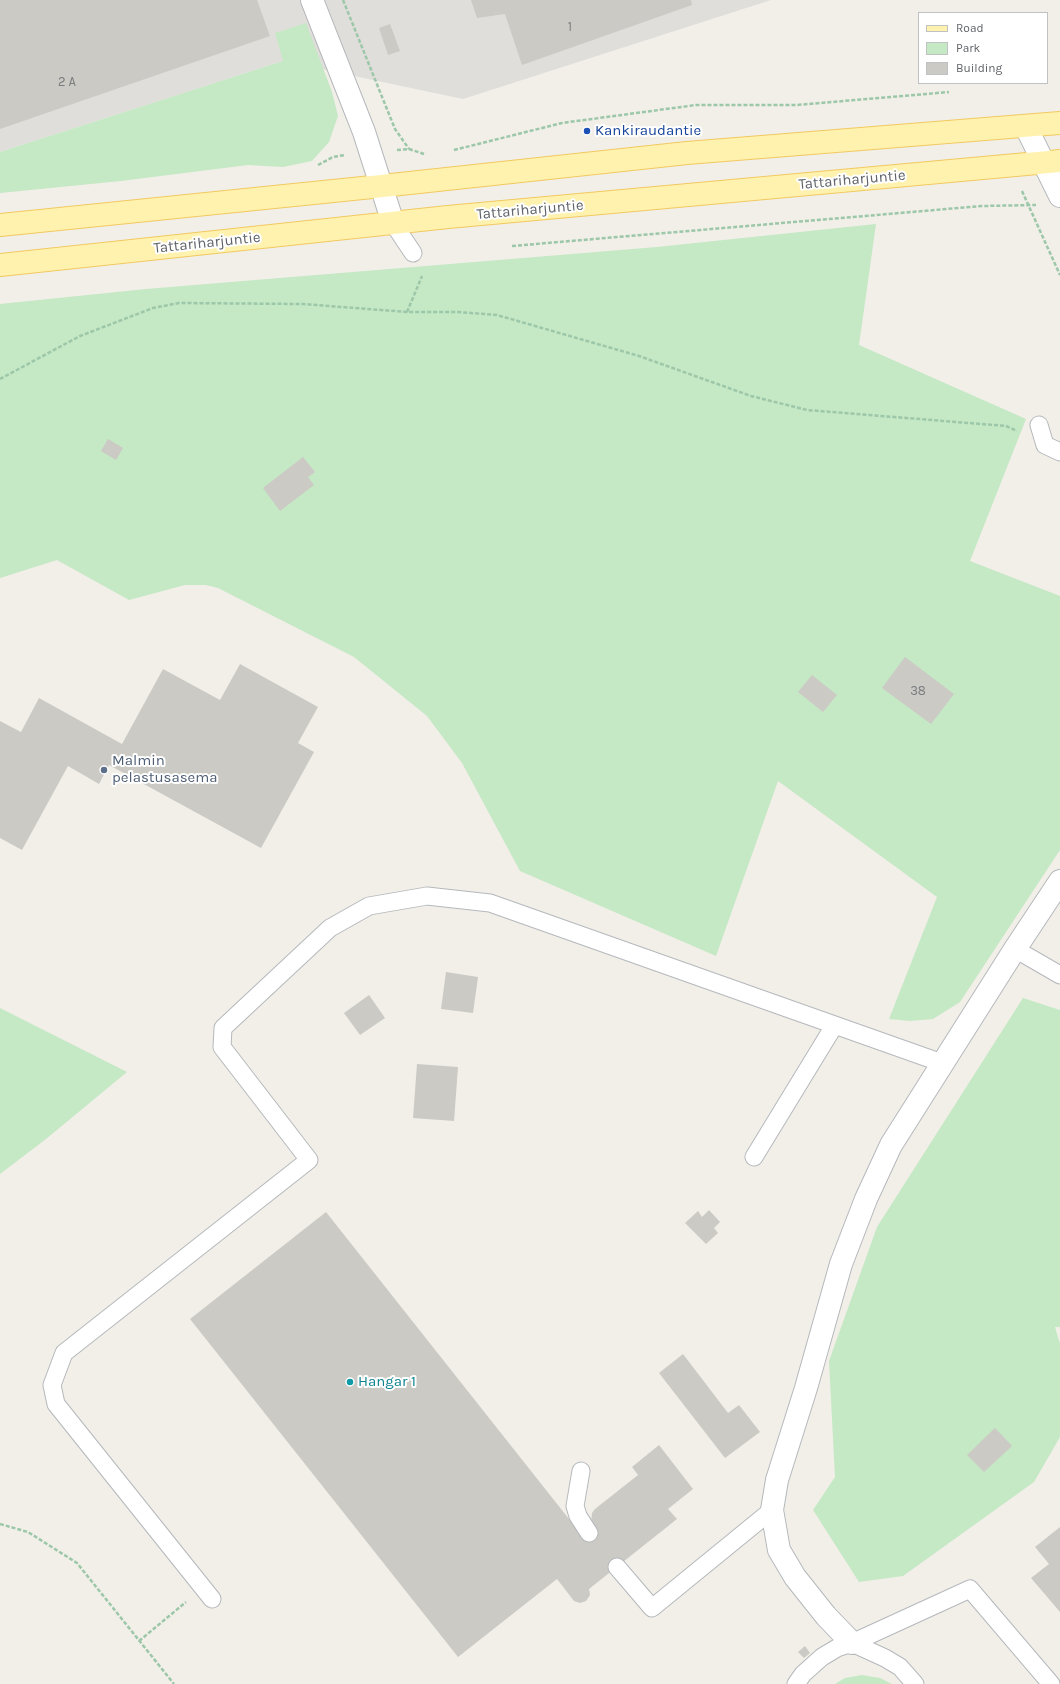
<!DOCTYPE html>
<html>
<head>
<meta charset="utf-8">
<style>
	body { margin:0 }
	#map { position:relative; width:1060px; height:1684px; overflow:hidden; background:#f1efe8; font-family:Karla,sans-serif }
	canvas { display:block }
	.legend { position:absolute; left:918px; top:12px; width:130px; height:72px; box-sizing:border-box; background:#fff; border:1px solid #bfc1c3; margin:0; padding:5px 7px; list-style:none; font-size:12px; color:#5f6368 }
	.legend li { display:flex; align-items:center; gap:8px; height:20px }
	.legend b { width:20px; border:1px solid #bfc1c3 }
</style>
</head>
<body>
<div id="map">
<canvas width="1060" height="1684"></canvas>
<ul class="legend">
<li><b style="height:5px;background:#fff2af"></b>Road</li>
<li><b style="height:11px;background:#c5e8c5"></b>Park</li>
<li><b style="height:11px;background:#cccac5"></b>Building</li>
</ul>
</div>
<script>
const context = document.querySelector('canvas').getContext('2d');
context.lineJoin = 'round';
function paint(path, color) { context.fillStyle = color; context.fill(path, 'evenodd'); }
const shape = rows => new Path2D(rows.map(r => 'M' + r).join(''));
function stroke(path, color, width, dash) { context.strokeStyle = color; context.lineWidth = width; context.lineCap = dash ? 'butt' : 'round'; context.setLineDash(dash || []); context.stroke(path); }
function write(font, color, halo, rows, align = 'center') {
  context.font = font + ' Karla,sans-serif'; context.lineWidth = 4; context.setLineDash([]); context.textBaseline = 'middle'; context.strokeStyle = halo; context.fillStyle = color; for (const [text, x, y, turn = 0] of rows) {
    context.save(); context.translate(x, y); context.rotate((+turn || 0) * Math.PI / 180); context.textAlign = isNaN(turn) ? turn : align; if (halo) context.strokeText(text, 0, 0); context.fillText(text, 0, 0); context.restore();
  }
}
paint(shape([
	[0,0,771,0,463,99,283,61,0,152]
]), '#e0deda');
paint(shape([
	[306,23,332,92,338,116,329,142,312,161,283,167,248,165,121,181,0,193,0,152,283,61,275,33],
	[876,224,859,345,1026,419,970,561,1060,596,1060,850,960,1002,933,1019,910,1021,889,1019,937,897,778,781,716,956,520,871,462,763,427,716,354,657,218,588,206,585,185,585,129,600,57,560,0,578,0,304,146,289,657,247],
	[1023,998,1060,1010,1060,1327,1055,1327,1060,1344,1060,1437,1034,1482,903,1576,859,1582,813,1510,835,1477,829,1361,877,1227],
	[0,1008,127,1072,46,1139,0,1174],
	[862,1675,880,1678,892,1684,835,1684,845,1678]
]), '#c5e8c5');
paint(shape([
	[0,0,257,0,270,36,0,129],
	[471,0,691,0,692,5,522,65,505,14,477,18],
	[390,24,400,51,388,55,379,28],
	[108,439,123,448,116,460,101,451],
	[303,457,315,472,308,477,314,485,280,511,263,488],
	[905,657,954,694,931,724,882,688],
	[240,664,318,707,298,743,314,752,261,848,109,765,99,784,68,766,22,850,0,838,0,721,21,732,39,698,122,744,163,669,220,700],
	[812,675,837,695,823,712,798,692],
	[446,972,478,977,473,1013,441,1009],
	[369,995,385,1018,360,1035,344,1013],
	[417,1064,458,1067,454,1121,413,1118],
	[709,1210,720,1222,714,1228,718,1233,706,1244,685,1223,698,1211,702,1217],
	[326,1212,584,1538,591,1523,592,1513,595,1509,638,1475,632,1467,659,1445,693,1489,668,1509,677,1519,589,1589,590,1595,586,1601,580,1603,574,1601,557,1579,458,1657,190,1319],
	[683,1354,728,1413,739,1405,760,1432,725,1458,659,1373],
	[995,1428,1012,1446,984,1472,967,1455],
	[1060,1527,1060,1612,1031,1578,1049,1564,1035,1547],
	[805,1646,810,1653,804,1658,798,1652]
]), '#cccac5');
const service = shape([
	[393,223,413,253],
	[1039,425,1045,445,1060,452],
	[1015,949,1060,975],
	[754,1157,834,1026],
	[581,1471,575,1506,578,1516,589,1533],
	[617,1567,652,1608,772,1510],
	[212,1599,56,1404,52,1385,64,1353,309,1160,222,1047,223,1028,330,928,369,906,427,896,490,903,942,1063],
	[852,1643,885,1658,900,1667,915,1684],
	[796,1684,803,1674,822,1657,837,1648,852,1643,970,1589,1051,1684]
]);
const minor = shape([
	[312,0,364,132,393,223],
	[852,1643,826,1616,795,1577,779,1550,772,1510,777,1480,806,1388,841,1264,866,1199,891,1145,1015,949,1060,881]
]);
const secondary = shape([
	[1026,127,1060,196]
]);
const primary = shape([
	[0,225,382,186,687,153,1060,123],
	[0,265,448,217,1060,161]
]);
stroke(service, '#b5b8bc', 19);
stroke(minor, '#b5b8bc', 24);
stroke(secondary, '#b6babf', 24);
stroke(primary, '#f2c960', 24);
stroke(shape([
	[343,0,395,129,409,149],
	[397,150,409,149,424,154],
	[454,150,562,123,696,105,797,105,949,92],
	[318,165,333,157,345,155],
	[1022,191,1060,275],
	[512,246,982,206,1036,205],
	[407,312,422,276],
	[0,379,80,336,153,308,179,303,303,304,407,312,458,312,497,315,639,356,751,396,807,410,1006,426,1017,431],
	[0,1524,28,1532,77,1563,174,1684],
	[139,1641,186,1602]
]), '#9cc7a9', 2.5, [4, 2]);
stroke(service, '#fff', 17);
stroke(minor, '#fff', 22);
stroke(secondary, '#fff', 22);
stroke(primary, '#fff2af', 22);
for (const [x, y, r, color] of [
	[587,131,4,"#1a4fb4"],
	[104,770,4,"#5c6f8a"],
	[350,1382,4,"#0f9aa8"]
]) { const dot = new Path2D(); dot.arc(x, y, r, 0, 2 * Math.PI); context.fillStyle = color; context.fill(dot); stroke(dot, '#fff', 1.5); }
write('13px', '#7a7d7f', null, [
	["1",570,27],
	["2 A",67,82],
	["38",918,691]
]);
write('15px', '#164399', '#fff', [
	["Kankiraudantie",595,131]
], 'left');
write('15px', '#5f6368', '#fff', [
	["Tattariharjuntie",852,180,-5],
	["Tattariharjuntie",530,210,-5],
	["Tattariharjuntie",207,243,-6]
]);
write('15px', '#4e5e75', '#fff', [
	["Malmin",112,761],
	["pelastusasema",112,778]
], 'left');
write('15px', '#0d838f', '#fff', [
	["Hangar 1",358,1382]
], 'left');
</script>
</body>
</html>
